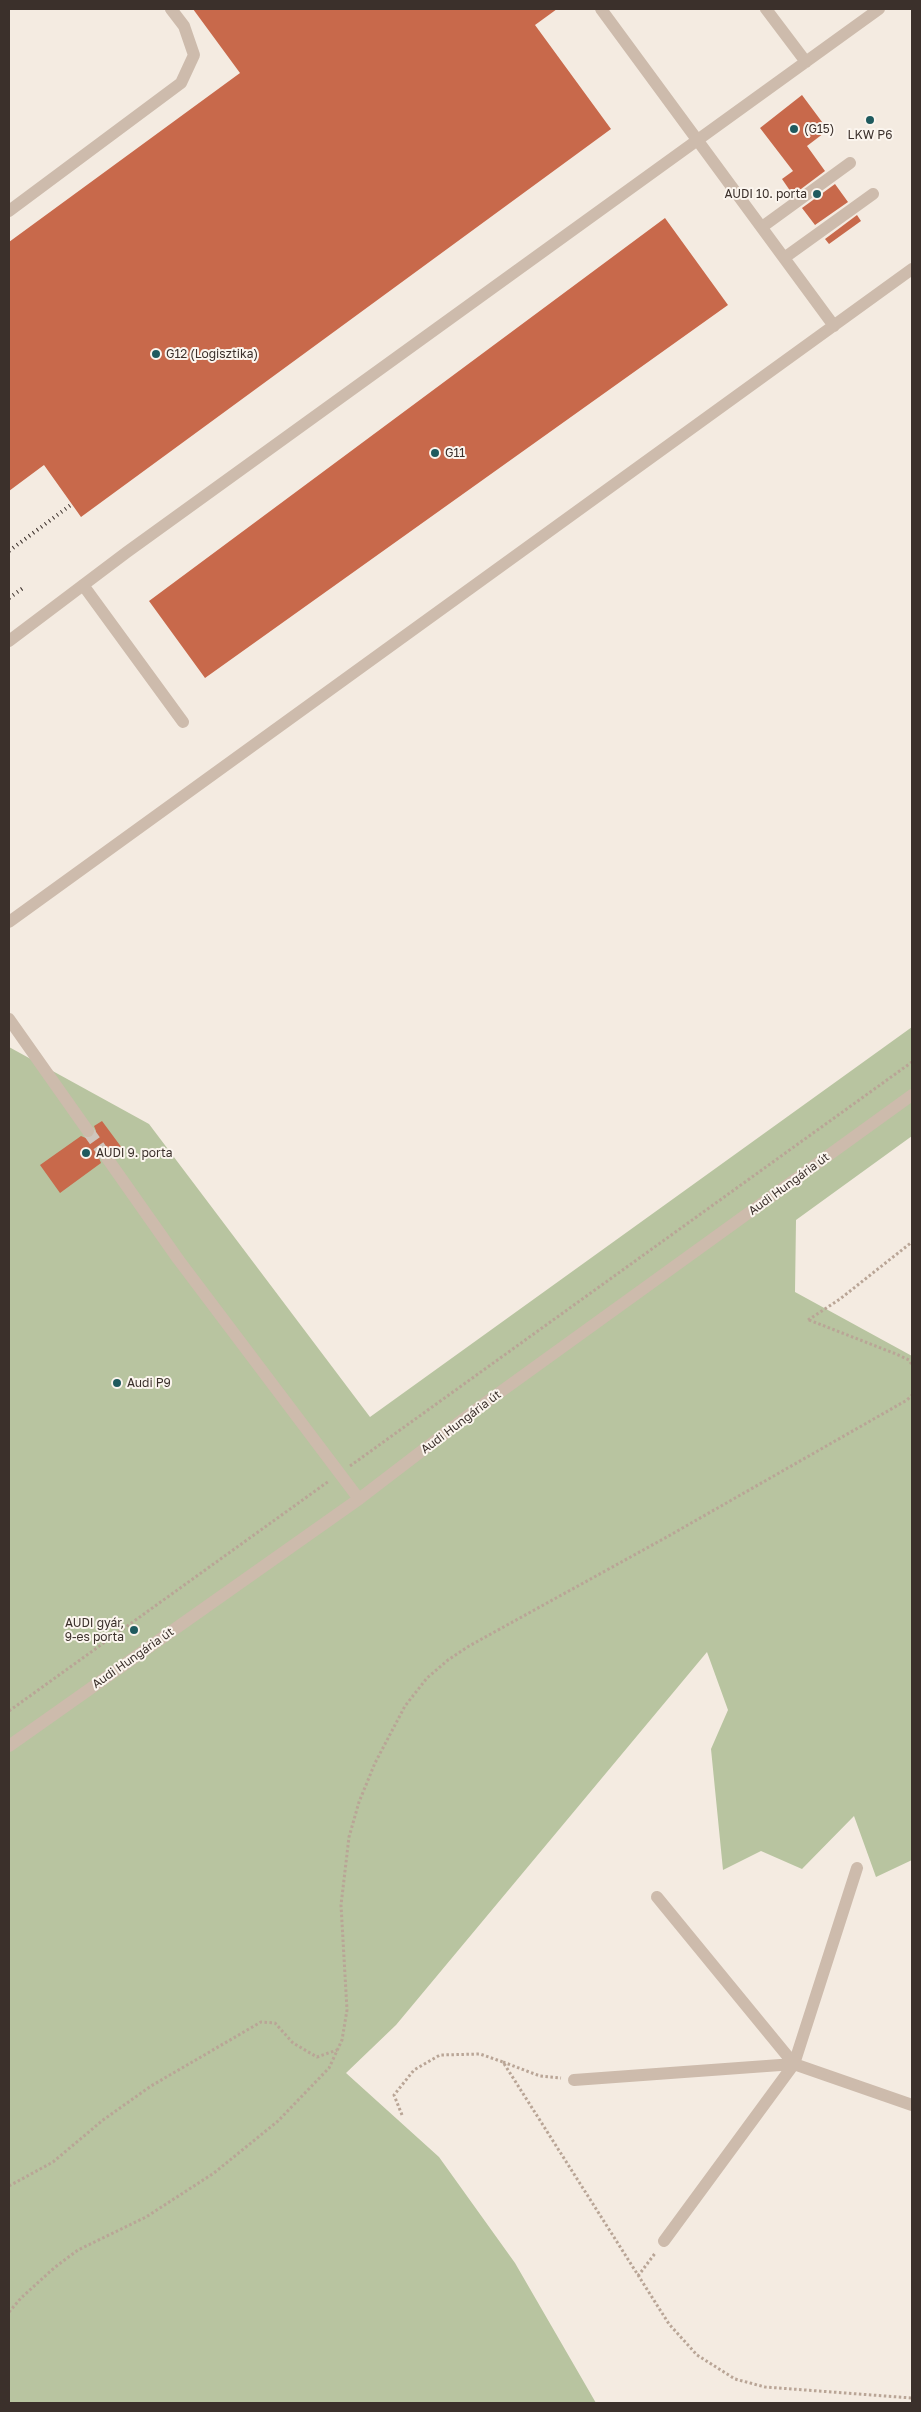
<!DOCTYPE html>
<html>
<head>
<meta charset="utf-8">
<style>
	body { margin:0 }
	#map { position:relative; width:921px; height:2412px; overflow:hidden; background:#f4ebe1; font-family:"Golos Text",sans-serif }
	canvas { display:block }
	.frame { position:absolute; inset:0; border:10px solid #3b302b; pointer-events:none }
</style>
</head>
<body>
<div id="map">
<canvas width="921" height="2412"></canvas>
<div class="frame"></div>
</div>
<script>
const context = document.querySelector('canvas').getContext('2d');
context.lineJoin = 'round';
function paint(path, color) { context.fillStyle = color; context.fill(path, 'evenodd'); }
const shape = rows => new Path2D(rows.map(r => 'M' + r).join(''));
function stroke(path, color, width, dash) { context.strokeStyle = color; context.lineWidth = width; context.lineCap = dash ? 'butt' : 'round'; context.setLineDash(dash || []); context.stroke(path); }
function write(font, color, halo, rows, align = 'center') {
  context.font = font + ' "Golos Text",sans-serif'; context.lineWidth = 4; context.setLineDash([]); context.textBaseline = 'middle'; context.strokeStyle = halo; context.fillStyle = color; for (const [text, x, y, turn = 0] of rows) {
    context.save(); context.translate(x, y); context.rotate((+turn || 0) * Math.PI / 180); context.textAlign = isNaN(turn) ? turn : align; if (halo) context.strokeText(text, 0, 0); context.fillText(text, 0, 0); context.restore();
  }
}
paint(shape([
	[912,1027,912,1136,796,1220,795,1292,912,1356,912,1860,876,1877,854,1816,802,1869,761,1851,723,1870,711,1749,728,1710,707,1652,396,2025,346,2073,439,2157,515,2263,596,2403,9,2403,9,1047,149,1124,370,1417]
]), '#b8c4a0');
paint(shape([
	[193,9,557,9,535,25,611,129,81,517,44,465,9,491,9,242,240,73],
	[802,95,828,130,807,146,825,171,793,195,782,179,793,171,760,128],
	[835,184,848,202,815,225,802,208],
	[857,215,861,221,829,244,825,239],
	[665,218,728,305,205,678,149,601],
	[102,1121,122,1148,114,1154,107,1150,102,1152,99,1158,101,1163,60,1193,40,1165,81,1136,88,1139,93,1137,96,1131,94,1126]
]), '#c8694b');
stroke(shape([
	[88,1131,107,1158]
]), '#cfc6bd', 12, [12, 6]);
stroke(shape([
	[808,1320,840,1299,912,1242],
	[809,1320,896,1354,909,1360,912,1365],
	[350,1466,912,1062],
	[9,1711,329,1481],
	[503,2062,540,2076,561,2078],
	[402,2115,394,2095,414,2070,440,2055,480,2054,503,2062,669,2324,697,2355,735,2379,765,2387,912,2398],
	[9,2186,53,2162,103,2120,151,2086,261,2022,275,2023,293,2043,317,2057,337,2050],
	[638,2276,656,2252],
	[9,2312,21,2298,54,2268,78,2250,146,2217,214,2173,278,2121,329,2068,342,2040,347,2010,341,1905,349,1837,359,1802,375,1763,405,1706,427,1678,448,1660,469,1646,665,1538,907,1400,912,1395]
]), '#b9a596', 3, [2.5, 2.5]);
stroke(shape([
	[601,9,834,326],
	[766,9,806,62],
	[9,211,181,83,194,55,184,26,171,9],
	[762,227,850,163],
	[784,258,873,194],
	[83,585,183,722],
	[9,641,127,552,879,9],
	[9,922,912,269],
	[9,1019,88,1131],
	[107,1158,178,1259,359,1499],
	[9,1746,359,1499,474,1411,912,1095],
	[857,1868,794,2064,912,2105],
	[657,1897,794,2064],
	[574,2080,794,2064],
	[664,2241,794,2064]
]), '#cdbbac', 12);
stroke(shape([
	[9,551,72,504],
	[9,598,23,588]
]), '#3b302b', 4, [1, 4]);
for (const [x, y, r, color] of [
	[870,120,5,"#1f5a5e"],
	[794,129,5,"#1f5a5e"],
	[817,194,5,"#1f5a5e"],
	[156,354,5,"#1f5a5e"],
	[435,453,5,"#1f5a5e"],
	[86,1153,5,"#1f5a5e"],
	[117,1383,5,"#1f5a5e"],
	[134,1630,5,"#1f5a5e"]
]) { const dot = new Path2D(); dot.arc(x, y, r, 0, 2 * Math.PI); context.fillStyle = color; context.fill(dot); stroke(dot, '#fbf5ee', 2); }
write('12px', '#3b302b', '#fbf5ee', [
	["(G15)",804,129],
	["LKW P6",870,135,"center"],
	["AUDI 10. porta",807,194,"right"],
	["G12 (Logisztika)",166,354],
	["G11",445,453],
	["AUDI 9. porta",96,1153],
	["Audi P9",127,1383],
	["AUDI gyár,",124,1623,"right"],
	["9-es porta",124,1637,"right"]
], 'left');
write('12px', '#3b302b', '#fbf5ee', [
	["Audi Hungária út",789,1184,-36],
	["Audi Hungária út",461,1422,-37],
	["Audi Hungária út",133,1658,-35]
]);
</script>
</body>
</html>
